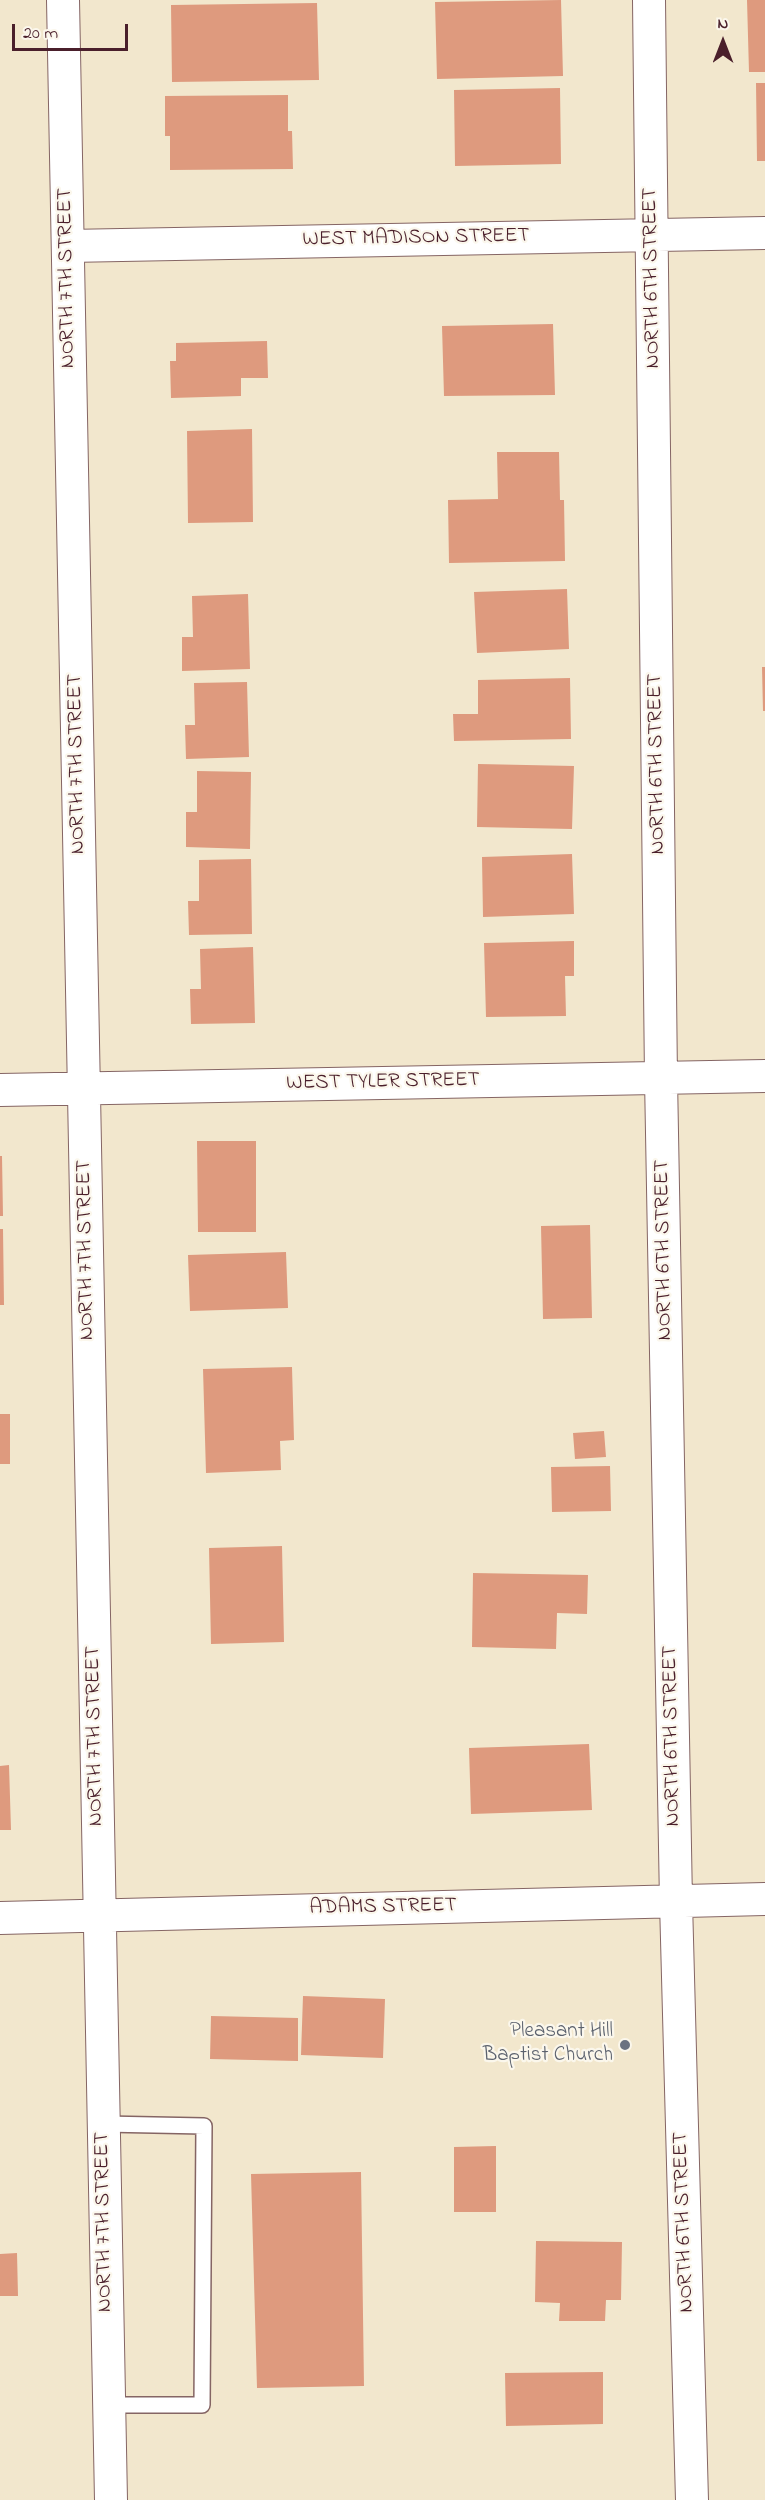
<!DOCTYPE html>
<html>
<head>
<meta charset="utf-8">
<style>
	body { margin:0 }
	#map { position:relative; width:765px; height:2500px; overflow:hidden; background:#f2e7cd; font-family:"Indie Flower",sans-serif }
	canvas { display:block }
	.north { position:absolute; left:693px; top:12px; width:60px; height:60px; -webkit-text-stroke:4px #fbf7ec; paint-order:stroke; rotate:0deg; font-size:16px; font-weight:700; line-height:24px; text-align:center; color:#4a1f2b }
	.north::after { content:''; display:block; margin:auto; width:21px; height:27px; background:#4a1f2b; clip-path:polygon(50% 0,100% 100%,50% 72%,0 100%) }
	.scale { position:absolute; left:12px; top:24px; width:116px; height:27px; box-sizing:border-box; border:3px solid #4a1f2b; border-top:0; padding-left:8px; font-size:18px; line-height:21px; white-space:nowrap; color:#4a1f2b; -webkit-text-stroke:4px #fbf7ec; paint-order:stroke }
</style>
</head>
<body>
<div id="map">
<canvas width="765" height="2500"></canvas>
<div class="north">N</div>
<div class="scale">20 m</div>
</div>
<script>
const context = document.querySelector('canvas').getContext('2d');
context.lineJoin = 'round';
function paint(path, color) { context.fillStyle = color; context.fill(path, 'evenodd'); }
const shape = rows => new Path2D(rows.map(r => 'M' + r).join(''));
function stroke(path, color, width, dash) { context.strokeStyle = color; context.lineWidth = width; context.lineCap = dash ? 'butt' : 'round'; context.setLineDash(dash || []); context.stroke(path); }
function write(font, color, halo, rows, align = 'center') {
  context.font = font + ' "Indie Flower",sans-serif'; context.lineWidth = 4.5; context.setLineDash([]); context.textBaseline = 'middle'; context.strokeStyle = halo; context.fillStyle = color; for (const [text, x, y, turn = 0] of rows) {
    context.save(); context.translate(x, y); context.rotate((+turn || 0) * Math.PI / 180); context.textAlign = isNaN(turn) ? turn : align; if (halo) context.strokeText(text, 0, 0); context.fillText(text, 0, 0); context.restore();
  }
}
paint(shape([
	[561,0,563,76,437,79,435,2],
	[747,0,765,0,765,72,749,72],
	[317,3,319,80,172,82,171,5],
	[756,83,765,83,765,161,757,161],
	[560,88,561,164,455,166,454,90],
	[288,95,288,131,292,131,293,169,170,170,170,136,165,136,165,96],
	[553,324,555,395,444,396,442,326],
	[267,341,268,378,241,378,241,396,171,398,170,361,176,361,176,343],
	[252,429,253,522,188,523,187,431],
	[497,452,559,452,560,500,564,500,565,561,449,563,448,500,498,499],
	[567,589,569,649,477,653,474,592],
	[248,594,250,669,182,671,182,637,193,637,192,596],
	[762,667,765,667,765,711,763,711],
	[570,678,571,739,454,741,453,714,478,714,478,680],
	[247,682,249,757,186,759,185,725,195,725,194,683],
	[478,764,574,766,572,829,477,827],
	[197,771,251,772,250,849,186,847,186,812,197,812],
	[572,854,574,914,483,917,482,857],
	[251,859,252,934,189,935,188,901,199,901,199,860],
	[574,941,574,976,565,976,566,1016,486,1017,484,943],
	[253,947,255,1023,191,1024,190,989,201,989,200,949],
	[197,1141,256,1141,256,1232,198,1232],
	[0,1156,2,1156,3,1216,0,1216],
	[590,1225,592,1318,543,1319,541,1226],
	[0,1229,3,1229,4,1305,0,1305],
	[286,1252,288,1308,190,1311,188,1255],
	[292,1367,294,1440,280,1441,281,1470,206,1473,203,1369],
	[0,1414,10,1414,10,1464,0,1464],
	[604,1431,606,1457,575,1459,573,1433],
	[610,1466,611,1511,552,1512,551,1467],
	[282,1546,284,1642,211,1644,209,1548],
	[473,1573,588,1575,587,1614,557,1613,556,1649,472,1647],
	[589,1744,592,1810,471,1814,469,1748],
	[9,1765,11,1830,0,1830,0,1766],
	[303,1996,385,1999,383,2058,301,2055],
	[211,2016,298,2018,298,2061,210,2059],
	[496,2146,496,2212,454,2212,454,2147],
	[361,2172,364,2386,257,2388,251,2174],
	[536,2241,622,2242,621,2300,606,2300,605,2321,559,2321,560,2303,535,2302],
	[17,2253,18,2296,0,2296,0,2254],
	[603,2372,603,2424,506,2426,505,2373]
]), '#de9a7e');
const lane = shape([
	[104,2124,204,2126,202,2405,109,2405]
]);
const street = shape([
	[63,0,111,2500],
	[649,0,661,1078,676,1902,692,2500],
	[68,246,765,233],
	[0,1090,765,1076],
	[0,1918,765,1899]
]);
stroke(lane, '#856564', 18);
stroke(street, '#856564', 34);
stroke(lane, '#fff', 15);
stroke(street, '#fff', 32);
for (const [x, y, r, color] of [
	[625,2045,6,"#6b7280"]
]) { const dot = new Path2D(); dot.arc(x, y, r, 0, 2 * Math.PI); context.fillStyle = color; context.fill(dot); stroke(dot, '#fbf7ec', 2); }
write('21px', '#4a1f2b', '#fbf7ec', [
	["WEST MADISON STREET",416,239,-1],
	["NORTH 7TH STREET",68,278,-91],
	["NORTH 6TH STREET",653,278,-91],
	["NORTH 7TH STREET",78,764,-91],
	["NORTH 6TH STREET",658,764,-91],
	["WEST TYLER STREET",383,1083,-1],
	["NORTH 7TH STREET",87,1250,-91],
	["NORTH 6TH STREET",665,1250,-91],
	["NORTH 7TH STREET",96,1736,-91],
	["NORTH 6TH STREET",673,1736,-91],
	["ADAMS STREET",383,1908,-1],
	["NORTH 7TH STREET",105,2222,-91],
	["NORTH 6TH STREET",685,2222,-92]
]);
write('21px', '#5b616d', '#fbf7ec', [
	["Pleasant Hill",613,2033],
	["Baptist Church",613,2057]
], 'right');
</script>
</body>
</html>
